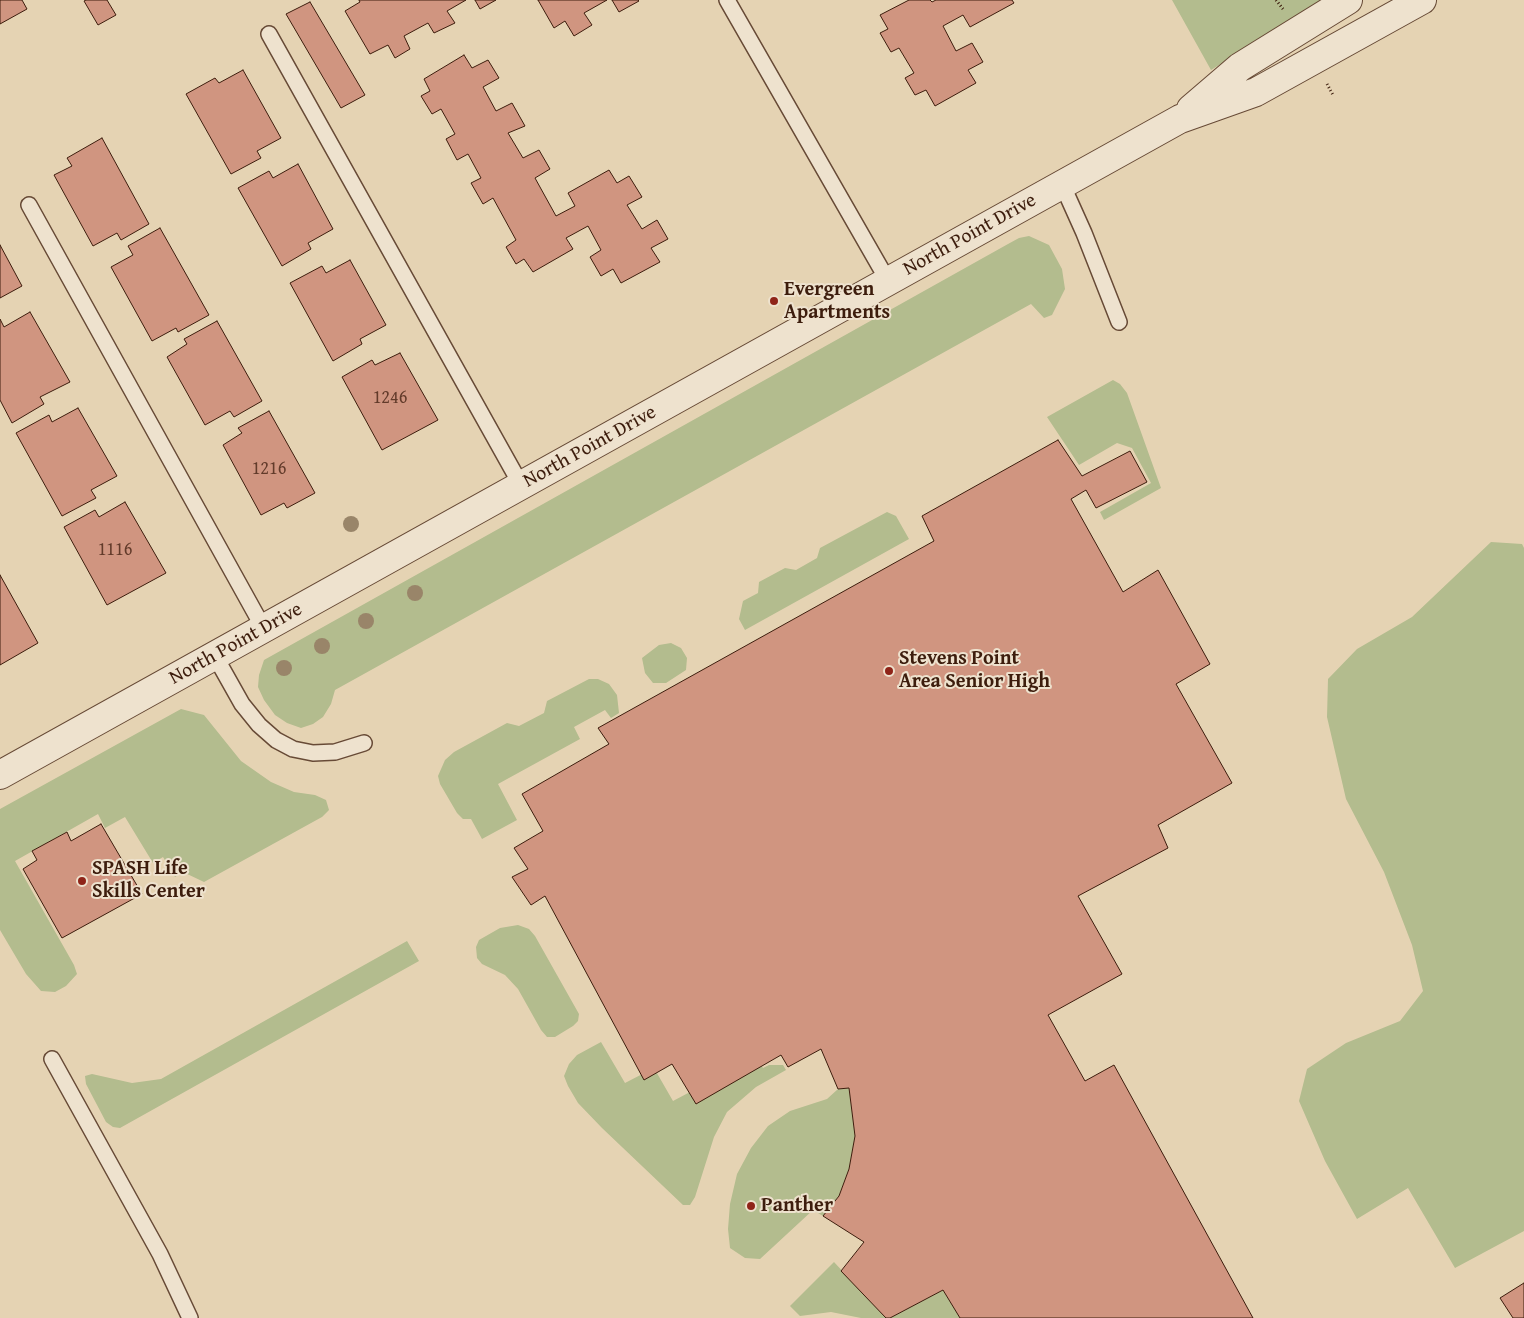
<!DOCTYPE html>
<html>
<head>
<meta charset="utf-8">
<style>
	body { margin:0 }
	canvas { display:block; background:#e5d3b3 }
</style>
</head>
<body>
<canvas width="1524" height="1318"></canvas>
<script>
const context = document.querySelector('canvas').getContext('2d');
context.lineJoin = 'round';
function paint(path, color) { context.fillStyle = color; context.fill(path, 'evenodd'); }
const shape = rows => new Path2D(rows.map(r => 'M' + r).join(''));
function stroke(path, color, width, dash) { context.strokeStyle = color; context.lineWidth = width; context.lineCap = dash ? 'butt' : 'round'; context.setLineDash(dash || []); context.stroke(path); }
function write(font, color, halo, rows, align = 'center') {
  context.font = font + ' "Gentium Book Plus",serif'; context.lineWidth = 4; context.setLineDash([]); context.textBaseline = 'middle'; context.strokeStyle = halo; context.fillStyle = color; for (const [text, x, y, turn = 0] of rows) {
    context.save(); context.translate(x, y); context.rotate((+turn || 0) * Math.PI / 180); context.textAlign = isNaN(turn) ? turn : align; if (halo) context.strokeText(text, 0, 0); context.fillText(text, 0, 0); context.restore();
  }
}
paint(shape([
	[1172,0,1324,0,1211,70],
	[1029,236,1049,245,1062,269,1065,289,1052,315,1044,318,1031,304,335,690,331,704,323,717,313,724,301,728,287,723,275,715,264,700,258,687,259,675,264,660,1008,244,1019,238],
	[1113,380,1120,384,1127,393,1161,488,1104,520,1100,512,1151,483,1132,448,1117,443,1079,465,1047,417],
	[887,512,896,516,909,539,745,630,739,619,743,601,758,593,759,582,785,568,796,570,817,558,820,548],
	[1491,542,1522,544,1524,548,1524,1231,1455,1268,1408,1188,1357,1219,1325,1161,1299,1101,1307,1069,1346,1043,1400,1021,1423,991,1412,945,1384,872,1346,799,1327,717,1328,679,1357,649,1412,617],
	[671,643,681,648,687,658,686,670,666,683,653,683,645,673,642,658,659,645],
	[589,679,598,679,609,684,617,695,619,713,611,718,605,710,574,727,580,739,498,784,517,820,482,839,471,819,463,819,457,813,440,784,438,776,445,760,454,752,507,723,519,726,544,713,547,701],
	[181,709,204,715,241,761,271,782,294,792,315,795,326,800,329,810,322,817,204,882,183,872,175,877,163,857,153,863,125,817,105,828,98,814,15,861,74,965,77,974,66,986,55,992,41,991,26,974,0,930,0,809],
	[518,925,529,929,535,936,579,1014,578,1021,573,1026,555,1037,547,1037,541,1030,518,989,505,975,482,964,477,958,476,947,479,940,500,928],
	[407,941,419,961,120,1128,113,1127,106,1122,86,1084,85,1076,92,1074,132,1083,161,1079],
	[601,1042,625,1083,654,1068,673,1101,756,1057,763,1068,769,1065,783,1065,786,1070,756,1087,727,1112,714,1137,695,1197,690,1205,683,1205,602,1128,578,1103,568,1086,564,1076,569,1064,577,1055],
	[849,1088,855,1136,849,1169,839,1196,823,1216,813,1210,760,1259,745,1258,730,1248,728,1229,730,1204,737,1174,751,1148,768,1126,790,1111,827,1099,838,1089],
	[834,1262,886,1318,861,1318,831,1312,800,1316,790,1306],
	[943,1290,960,1318,890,1318]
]), '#b3bc8e');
const building = shape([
	[0,0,22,0,27,9,0,24,0,0],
	[86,0,107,0,116,15,98,25,84,1,86,0],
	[359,0,466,0,447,11,455,23,434,33,428,23,404,36,410,49,395,58,388,45,370,54,345,11,360,2,359,0],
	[475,0,496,0,480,9,475,0],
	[538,0,607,0,584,13,592,25,574,36,565,21,554,28,538,0],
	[612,0,638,0,639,1,619,12,612,0],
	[909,0,930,0,932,2,936,0,1012,0,1014,3,970,27,963,15,943,26,956,51,972,43,983,62,968,70,976,83,935,106,926,90,915,95,905,78,914,73,899,48,891,52,880,33,888,29,880,15,909,0],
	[310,2,365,95,341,108,286,14,310,2],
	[464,55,472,68,488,60,499,78,483,87,496,111,512,103,525,126,508,133,523,158,539,150,550,169,535,178,556,216,575,206,568,193,609,170,617,183,629,176,642,197,627,205,642,229,657,220,668,239,651,248,660,262,621,283,613,269,601,276,590,257,601,250,588,226,566,238,573,249,533,272,524,259,516,264,506,247,516,240,493,198,483,204,471,183,481,178,468,154,457,160,446,139,455,134,441,109,432,114,421,96,430,91,424,79,464,55],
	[243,70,281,138,257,151,261,158,231,174,186,94,215,78,219,83,243,70],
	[102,138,149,224,121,240,117,233,93,246,54,175,72,166,67,158,102,138],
	[298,164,333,229,308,243,311,249,282,266,238,188,269,171,273,178,298,164],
	[160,228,209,315,178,332,176,328,152,341,111,267,133,255,128,246,160,228],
	[0,245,22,286,0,298,0,245],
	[350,260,386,325,360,339,362,344,333,361,290,283,322,266,326,273,350,260],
	[30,312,70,382,40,397,44,404,12,423,0,400,0,319,4,327,30,312],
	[217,321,262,401,234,417,230,411,205,425,167,357,187,344,184,339,217,321],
	[400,353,438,420,382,450,342,377,372,360,375,365,400,353],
	[78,408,117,476,91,490,96,498,62,516,16,433,49,415,52,422,78,408],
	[269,411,315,493,287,508,284,503,261,515,223,445,242,433,238,428,269,411],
	[1058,440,1082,476,1130,451,1147,482,1096,508,1086,490,1071,499,1123,592,1158,570,1210,664,1176,684,1232,783,1158,825,1168,848,1078,896,1122,974,1048,1015,1085,1081,1114,1065,1253,1318,960,1318,943,1290,890,1318,886,1318,841,1271,864,1242,823,1216,839,1196,849,1169,855,1136,849,1088,838,1089,821,1049,788,1067,781,1055,696,1104,672,1064,644,1080,545,896,531,905,512,877,528,869,514,848,543,831,522,794,609,744,598,728,934,541,922,516,1058,440],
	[125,502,166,573,107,605,64,527,95,510,99,517,125,502],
	[0,575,38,643,0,665,0,575],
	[101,824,142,894,62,938,23,869,37,860,32,851,67,832,71,841,101,824],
	[1524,1283,1524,1318,1513,1318,1500,1298,1524,1283]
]);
paint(building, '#d09580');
stroke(building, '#3d1d0d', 1);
const service = shape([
	[727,0,888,281],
	[269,34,521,485],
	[1062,184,1084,233,1119,322],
	[29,205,264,629],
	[215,656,242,704,259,725,276,740,293,749,313,753,335,752,364,743],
	[52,1059,160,1254,190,1318]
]);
const tertiary = shape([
	[1191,109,1240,67,1348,0],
	[0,775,1180,119,1256,92,1422,0]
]);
stroke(service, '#674a36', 18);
stroke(tertiary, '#674a36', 30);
stroke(shape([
	[1276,0,1283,9],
	[1327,84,1333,95]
]), '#3d1d0d', 3, [1, 2.5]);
stroke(service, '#eee2ce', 15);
stroke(tertiary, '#eee2ce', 28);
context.fillStyle = '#998569';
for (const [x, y] of [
	[351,524],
	[415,593],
	[366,621],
	[322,646],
	[284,668]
]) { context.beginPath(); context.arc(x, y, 8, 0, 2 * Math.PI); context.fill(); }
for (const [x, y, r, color] of [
	[774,301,5,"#8f2418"],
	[889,671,5,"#8f2418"],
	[82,881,5,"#8f2418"],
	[751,1206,5,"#8f2418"]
]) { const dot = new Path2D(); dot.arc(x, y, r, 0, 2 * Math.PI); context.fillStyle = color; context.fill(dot); stroke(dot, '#eee2ce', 2); }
write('18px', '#623b2a', null, [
	["1246",390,398],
	["1216",269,469],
	["1116",115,550]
]);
write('20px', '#3d1d0d', '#eee2ce', [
	["North Point Drive",970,235,-29],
	["North Point Drive",590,447,-29],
	["North Point Drive",236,644,-29]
]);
write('bold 20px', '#3d1d0d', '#eee2ce', [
	["Evergreen",784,290],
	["Apartments",784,313],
	["Stevens Point",899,659],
	["Area Senior High",899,682],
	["SPASH Life",92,869],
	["Skills Center",92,892],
	["Panther",761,1206]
], 'left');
</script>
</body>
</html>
